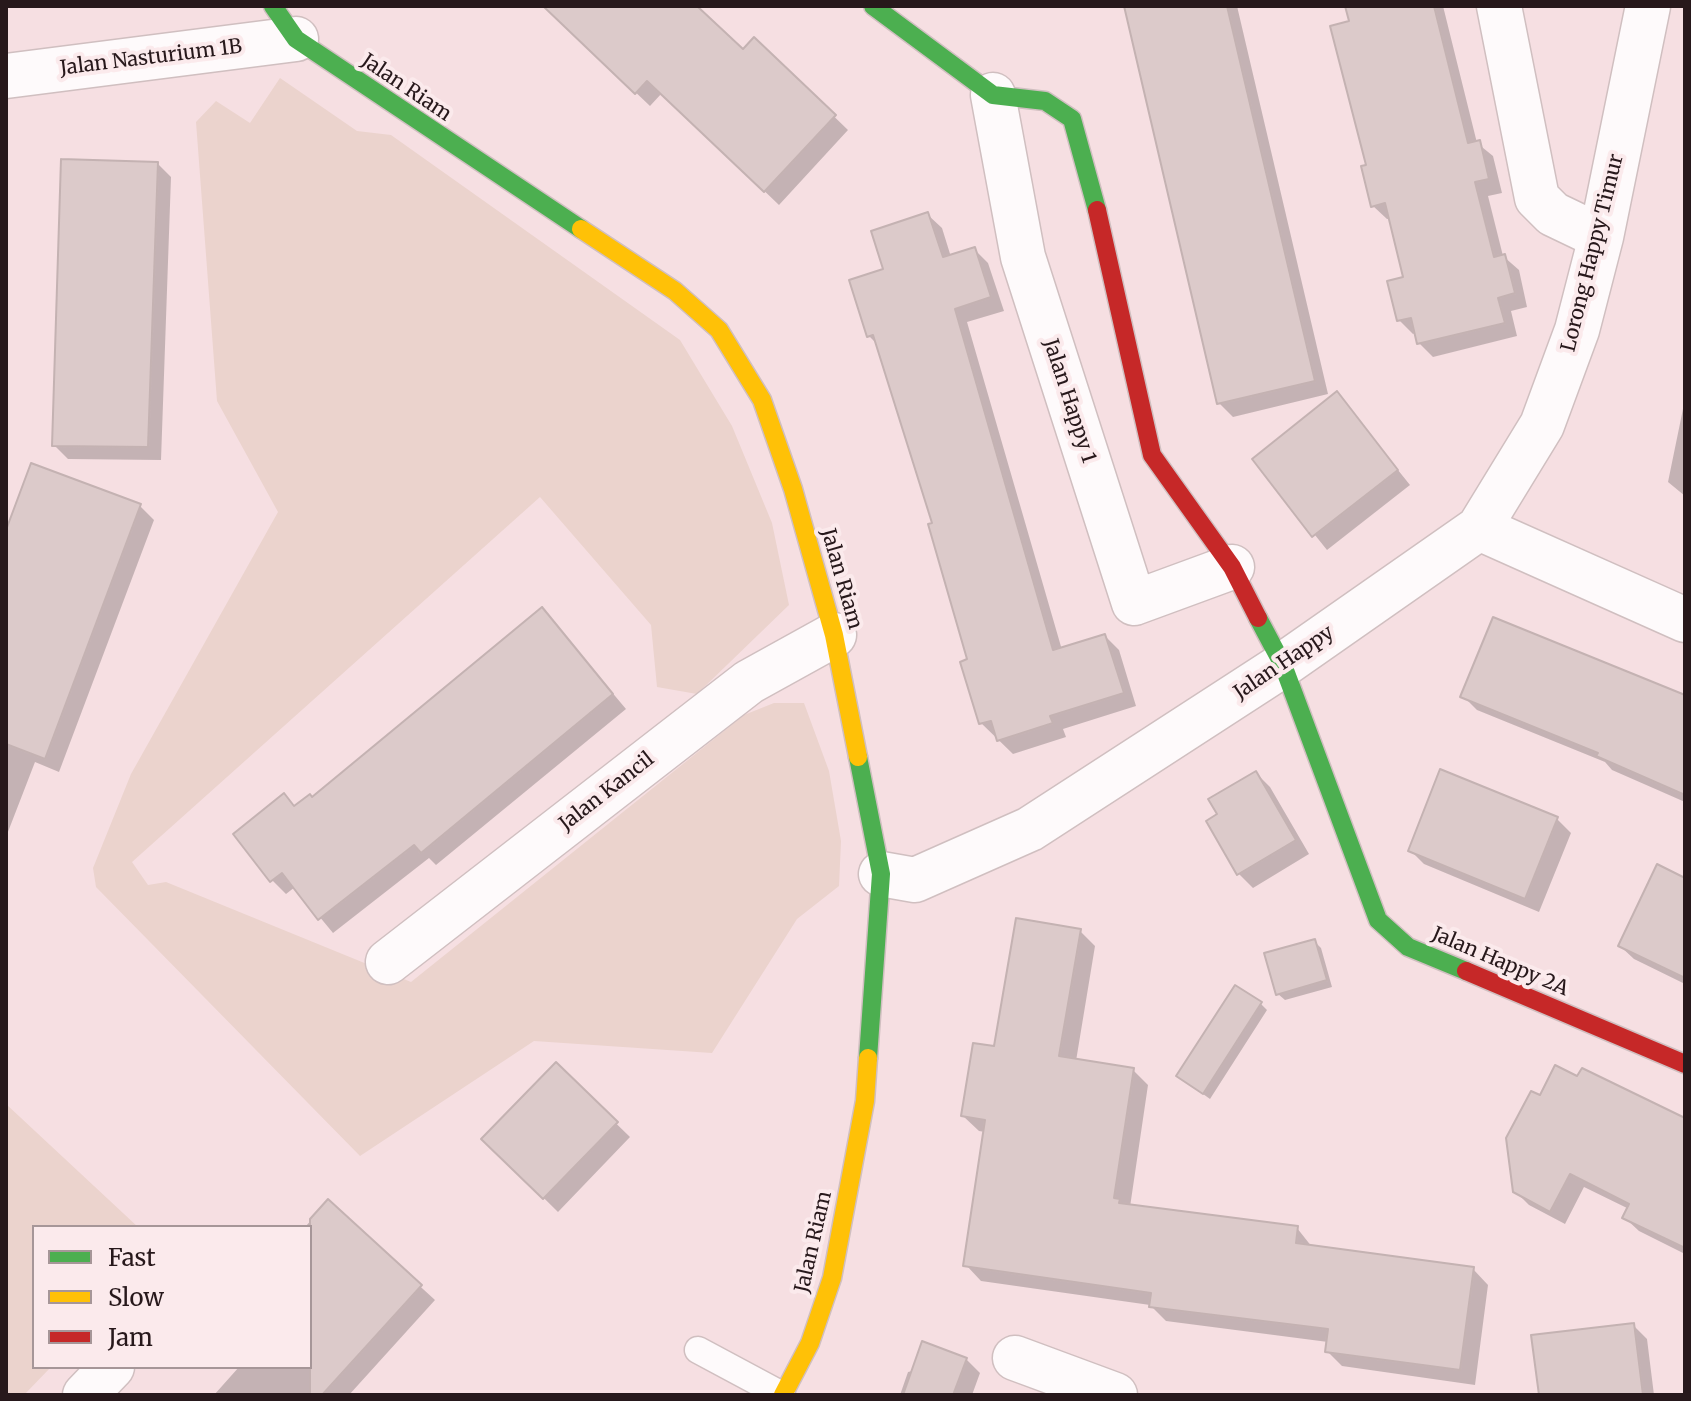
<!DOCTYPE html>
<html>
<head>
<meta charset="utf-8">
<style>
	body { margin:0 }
	#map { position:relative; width:1691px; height:1401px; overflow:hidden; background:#f6dfe2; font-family:Merriweather,serif }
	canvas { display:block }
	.frame { position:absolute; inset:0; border:8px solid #27181b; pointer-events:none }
	.legend { position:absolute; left:32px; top:1225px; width:280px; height:144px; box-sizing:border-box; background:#fbeaec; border:2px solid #a69698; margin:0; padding:10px 14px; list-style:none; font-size:24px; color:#27181b }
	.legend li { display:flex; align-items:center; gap:16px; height:40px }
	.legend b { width:40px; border:2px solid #a69698 }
</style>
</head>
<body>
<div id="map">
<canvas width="1691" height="1401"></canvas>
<div class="frame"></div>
<ul class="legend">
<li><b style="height:10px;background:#4caf50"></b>Fast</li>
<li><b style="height:10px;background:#ffc107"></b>Slow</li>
<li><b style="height:10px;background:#c62828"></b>Jam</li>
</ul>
</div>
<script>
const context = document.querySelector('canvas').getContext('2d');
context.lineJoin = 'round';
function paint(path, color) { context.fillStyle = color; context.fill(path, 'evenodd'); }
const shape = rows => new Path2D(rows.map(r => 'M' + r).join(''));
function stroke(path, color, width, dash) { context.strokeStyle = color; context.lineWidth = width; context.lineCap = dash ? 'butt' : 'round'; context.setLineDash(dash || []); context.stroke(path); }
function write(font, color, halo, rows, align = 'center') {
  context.font = font + ' Merriweather,serif'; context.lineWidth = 8; context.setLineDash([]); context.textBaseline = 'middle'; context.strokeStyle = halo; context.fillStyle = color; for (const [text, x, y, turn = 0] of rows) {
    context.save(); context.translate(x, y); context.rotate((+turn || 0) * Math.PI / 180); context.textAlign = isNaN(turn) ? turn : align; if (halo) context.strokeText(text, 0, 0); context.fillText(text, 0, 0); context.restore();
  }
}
paint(shape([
	[280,78,357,131,391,135,680,340,732,426,772,523,789,605,697,694,657,687,651,625,540,497,132,862,148,885,166,882,411,982,744,715,774,703,804,703,829,771,841,841,839,886,797,919,712,1053,534,1041,360,1156,96,887,93,868,131,774,278,512,217,401,196,122,216,101,250,123],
	[6,1104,138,1227,34,1227,34,1367,51,1367,24,1395,6,1395]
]), '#ebd3cd');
paint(shape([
	[545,6,694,6,743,52,755,40,848,130,779,205,662,93,650,106],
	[1140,6,1237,6,1328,394,1233,417,1219,403],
	[1365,6,1443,6,1477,143,1493,156,1502,193,1488,196,1503,256,1519,270,1527,307,1511,311,1517,336,1433,357,1419,343,1416,333,1413,334,1399,320,1405,279,1391,219,1387,219,1373,206,1352,23],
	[157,163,171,177,161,460,68,459,54,445],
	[928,215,942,228,951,257,974,249,988,263,1004,311,967,322,1062,650,1105,636,1119,650,1136,706,1063,729,1066,737,1013,754,981,723,970,661,934,524,878,345,869,336,885,270],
	[1337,394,1410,485,1327,550,1254,459],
	[1685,399,1685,496,1668,482],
	[140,506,154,520,59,772,35,762,6,837,6,534],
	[542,609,626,709,436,865,429,858,333,933,295,887,286,894,272,880,284,796,295,807,312,799],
	[1463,696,1685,697,1685,802,1612,770,1605,762,1477,710],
	[1256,773,1270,787,1309,854,1253,888,1239,874,1220,815],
	[1557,819,1571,833,1539,912,1424,864,1410,850],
	[1685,880,1685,984,1634,959,1620,946],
	[1080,931,1095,946,1076,1061,1133,1070,1148,1085,1130,1207,1297,1228,1312,1247,1473,1269,1488,1285,1475,1385,1342,1366,1327,1351,1328,1342,1166,1321,1150,1305,981,1281,966,1265,985,1132,979,1131,963,1116,996,1048],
	[1314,941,1321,948,1332,987,1285,1000,1278,994],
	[1260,1003,1267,1010,1210,1099,1178,1076],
	[556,1065,630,1137,558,1212,484,1139],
	[1540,1098,1685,1121,1685,1254,1639,1231,1625,1218,1629,1209,1584,1187,1565,1224,1529,1205,1515,1191],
	[328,1202,435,1300,349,1395,214,1395,239,1367,310,1367,310,1227,305,1227],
	[1633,1325,1647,1339,1654,1395,1541,1395],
	[966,1359,980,1373,972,1395,900,1395,908,1372]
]), '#0003');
const building = shape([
	[543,6,697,6,743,49,754,37,836,115,764,192,647,81,635,94,543,6],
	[1124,6,1227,6,1315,381,1217,404,1124,6],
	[1345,6,1434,6,1468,143,1480,140,1489,179,1475,182,1494,257,1505,254,1515,293,1498,298,1505,323,1417,344,1411,318,1397,321,1387,281,1403,277,1385,203,1371,207,1361,166,1366,165,1330,26,1349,21,1345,6],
	[61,159,158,162,148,447,52,446,61,159],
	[928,212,943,257,975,247,991,297,955,309,1053,650,1105,634,1124,693,1050,716,1053,723,997,741,991,721,979,724,960,662,967,659,928,524,932,523,873,335,867,337,849,280,883,269,871,231,928,212],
	[1337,391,1398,470,1312,537,1252,459,1337,391],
	[31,463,141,504,45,759,6,744,6,530,31,463],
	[542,607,613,694,421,853,414,845,318,920,282,873,270,882,233,834,284,793,294,806,310,794,312,797,542,607],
	[1493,617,1685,695,1685,795,1596,756,1598,753,1460,697,1493,617],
	[1440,769,1558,817,1525,899,1408,851,1440,769],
	[1256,771,1296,840,1237,875,1206,821,1217,814,1208,799,1256,771],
	[1657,864,1685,878,1685,978,1618,946,1657,864],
	[1016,918,1081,929,1059,1056,1134,1068,1114,1198,1120,1199,1119,1203,1298,1226,1296,1243,1474,1267,1460,1370,1325,1352,1328,1329,1149,1307,1151,1293,963,1266,985,1120,961,1116,973,1043,994,1046,1016,918],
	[1315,939,1327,980,1276,995,1264,953,1315,939],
	[1235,985,1262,1002,1203,1094,1176,1076,1235,985],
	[556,1062,618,1122,543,1199,481,1139,556,1062],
	[1555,1065,1577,1076,1582,1068,1685,1118,1685,1248,1622,1218,1629,1204,1570,1174,1550,1212,1513,1192,1506,1138,1531,1091,1540,1095,1555,1065],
	[328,1199,422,1285,322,1395,310,1395,310,1219,328,1199],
	[1634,1323,1643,1395,1539,1395,1531,1335,1634,1323],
	[922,1341,967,1358,953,1395,903,1395,922,1341]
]);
paint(building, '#dccaca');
stroke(building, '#c4b2b2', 2);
const lane = shape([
	[698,1350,782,1395]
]);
const street = shape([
	[1499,6,1537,198,1553,214,1601,237],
	[6,76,296,39],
	[993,95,1023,257,1134,603,1232,567],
	[1479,528,1542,425,1577,330,1601,237,1648,6],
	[881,874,915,880,1030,829,1283,665,1479,528,1685,620],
	[388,962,749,682,834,635],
	[1015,1358,1115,1395],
	[85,1395,112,1367]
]);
const fast = shape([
	[273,6,296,39,581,229],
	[873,6,993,95,1045,101,1072,119,1097,210],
	[1258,618,1283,665,1378,920,1408,947,1466,971],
	[858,757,881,874,868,1058]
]);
const slow = shape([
	[581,229,675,291,719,330,762,400,793,489,834,635,858,757],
	[783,1395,810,1343,832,1278,865,1101,868,1058]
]);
const jam = shape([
	[1097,210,1152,455,1232,567,1258,618],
	[1466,971,1685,1064]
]);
stroke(lane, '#d0bfc0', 29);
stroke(street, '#d0bfc0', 47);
stroke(fast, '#d0bfc0', 21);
stroke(slow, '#d0bfc0', 21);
stroke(jam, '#d0bfc0', 21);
stroke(lane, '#fefafb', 26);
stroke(street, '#fefafb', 44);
stroke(fast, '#4caf50', 18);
stroke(slow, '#ffc107', 18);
stroke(jam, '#c62828', 18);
write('20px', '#27181b', '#fbeaec', [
	["Jalan Nasturium 1B",151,58,-7],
	["Jalan Riam",406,88,34],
	["Lorong Happy Timur",1593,253,-76],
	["Jalan Happy 1",1069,401,72],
	["Jalan Riam",841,579,74],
	["Jalan Happy",1284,663,-34],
	["Jalan Kancil",607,792,-38],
	["Jalan Happy 2A",1500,962,23],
	["Jalan Riam",814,1242,-77]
]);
</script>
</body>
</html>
